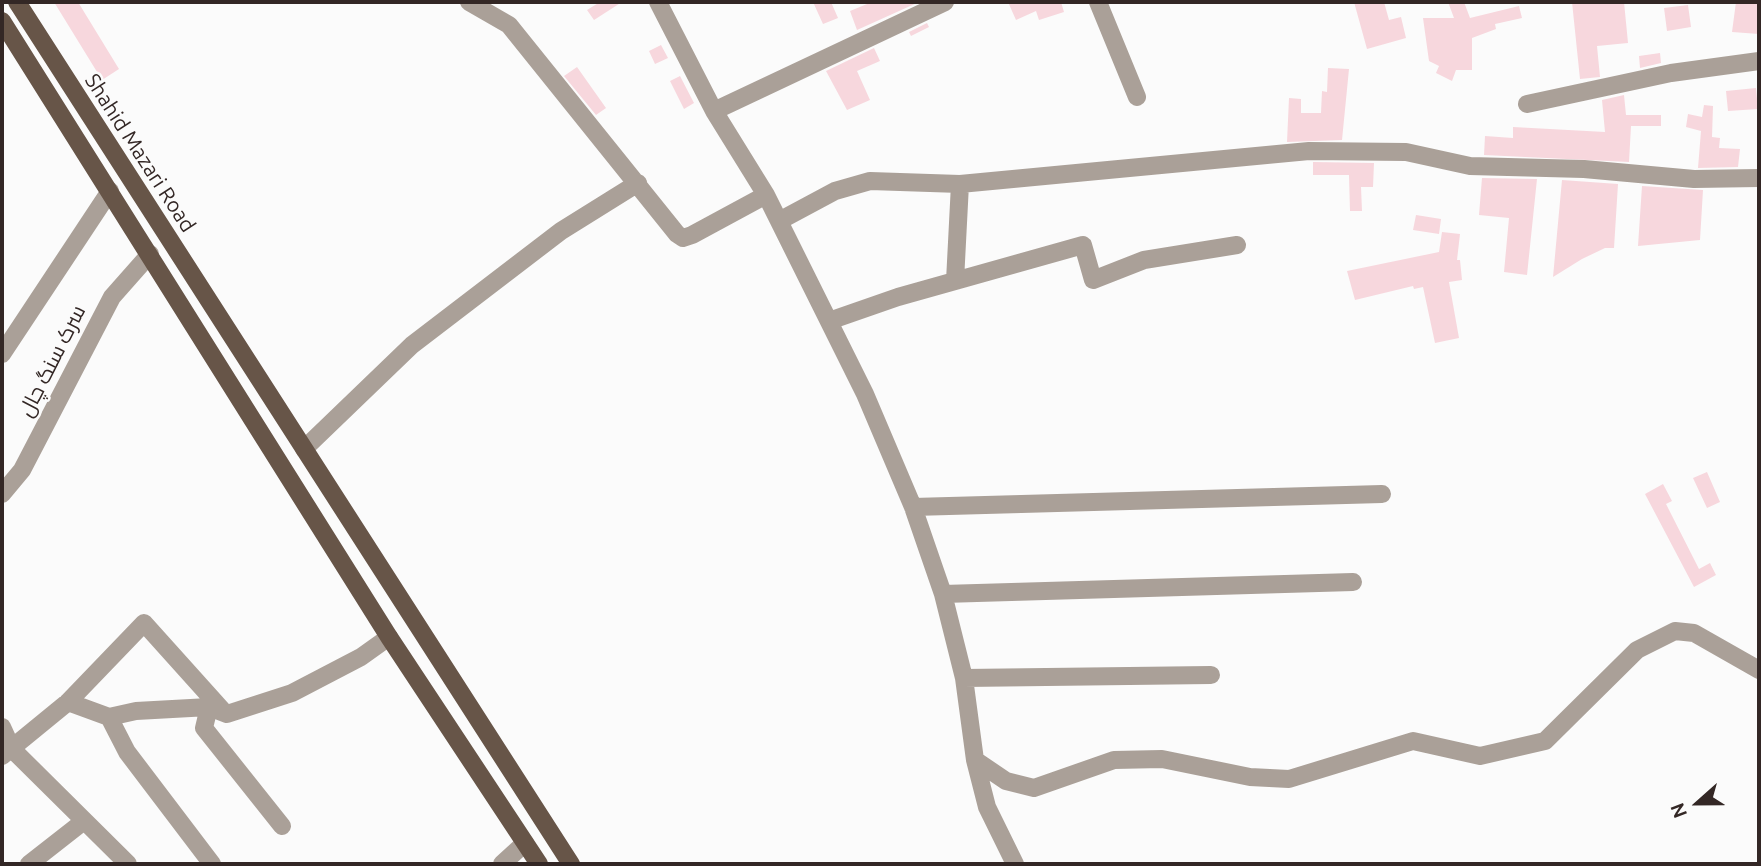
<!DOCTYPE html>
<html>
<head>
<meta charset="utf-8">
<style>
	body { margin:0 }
	#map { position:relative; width:1761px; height:866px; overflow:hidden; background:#fbfbfb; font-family:Ubuntu,sans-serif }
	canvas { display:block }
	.frame { position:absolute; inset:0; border:4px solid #332725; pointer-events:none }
	.north { position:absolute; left:1663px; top:768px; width:70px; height:70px; -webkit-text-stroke:5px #fbfbfb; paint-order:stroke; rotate:249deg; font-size:19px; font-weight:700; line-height:28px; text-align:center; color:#332725 }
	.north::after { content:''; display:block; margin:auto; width:24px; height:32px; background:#332725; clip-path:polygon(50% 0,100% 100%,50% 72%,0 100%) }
</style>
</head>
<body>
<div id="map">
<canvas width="1761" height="866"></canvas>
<div class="frame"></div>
<div class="north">N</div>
</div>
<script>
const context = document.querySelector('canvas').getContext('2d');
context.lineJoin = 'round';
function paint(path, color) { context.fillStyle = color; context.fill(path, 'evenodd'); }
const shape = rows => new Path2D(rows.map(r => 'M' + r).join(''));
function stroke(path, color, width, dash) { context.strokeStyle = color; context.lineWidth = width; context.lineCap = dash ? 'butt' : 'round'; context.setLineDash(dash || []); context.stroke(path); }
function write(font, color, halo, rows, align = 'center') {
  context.font = font + ' Ubuntu,Cairo,sans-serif'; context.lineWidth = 5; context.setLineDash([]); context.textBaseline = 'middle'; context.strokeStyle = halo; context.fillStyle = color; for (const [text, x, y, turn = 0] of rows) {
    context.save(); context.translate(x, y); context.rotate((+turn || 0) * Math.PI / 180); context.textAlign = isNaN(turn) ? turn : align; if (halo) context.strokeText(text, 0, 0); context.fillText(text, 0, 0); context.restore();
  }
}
paint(shape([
	[54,2,78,2,119,69,102,80],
	[600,2,622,2,594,20,587,10],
	[813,2,831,2,838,18,823,24],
	[872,2,919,2,857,30,850,11],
	[1008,2,1061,2,1064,12,1039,20,1036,11,1016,20],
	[1354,2,1384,2,1389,20,1401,17,1406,38,1367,49],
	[1448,2,1464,2,1470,18,1519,6,1522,18,1495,24,1496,29,1472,38,1472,70,1456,70,1452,81,1436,73,1439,66,1429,61,1423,18,1454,18],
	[1572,2,1624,2,1628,43,1597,46,1600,77,1580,79],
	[1736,2,1759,2,1759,34,1732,32],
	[1688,5,1691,27,1667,31,1664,8],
	[927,23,929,27,911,36,909,32],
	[661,45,668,58,655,64,649,51],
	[874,48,880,61,857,71,870,100,847,110,826,71],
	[1660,53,1661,63,1640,68,1639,56],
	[577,67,606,108,596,115,564,76],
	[1328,68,1349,69,1342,140,1287,142,1289,98,1301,99,1301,113,1321,113,1322,91,1327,92],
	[680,76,694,103,684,109,670,81],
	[1756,88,1758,109,1728,111,1726,91],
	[1624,95,1626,115,1661,115,1661,126,1631,126,1629,162,1484,155,1485,136,1513,138,1513,127,1605,132,1602,100],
	[1704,105,1713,106,1712,137,1720,138,1719,148,1740,149,1738,167,1698,168,1701,131,1686,127,1688,114,1702,117],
	[1313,162,1374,163,1373,187,1361,187,1362,211,1350,211,1349,175,1313,175],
	[1482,178,1537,179,1527,275,1504,272,1509,218,1479,215],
	[1562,180,1618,184,1614,248,1605,248,1582,259,1553,277],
	[1642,186,1703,190,1700,240,1638,246],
	[1416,215,1441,219,1439,234,1413,230],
	[1442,232,1460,234,1457,260,1460,260,1462,280,1449,282,1459,338,1435,343,1423,287,1414,289,1413,286,1355,300,1347,271,1439,252],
	[1707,472,1720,502,1707,508,1693,478],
	[1663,484,1672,501,1666,504,1699,569,1710,563,1716,575,1694,587,1645,494]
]), '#f7d7dd');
stroke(shape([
	[469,2,509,25,677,234,683,238,692,235,766,195],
	[658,2,714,111,766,195,865,394,913,507,943,594,964,678,975,760,987,807,1015,864],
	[1098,2,1137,97],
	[1527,104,1671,73,1759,61],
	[714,111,945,2],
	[779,221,835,191,870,181,960,184,1309,151,1406,152,1470,166,1584,169,1694,179,1759,178],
	[955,281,960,184],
	[829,321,898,297,1083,245,1093,280,1144,260,1237,245],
	[2,354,110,191],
	[304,449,412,345,561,231,638,183],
	[2,494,22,470,112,297,150,254],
	[913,507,1382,494],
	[943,594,1353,582],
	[964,678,1211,675],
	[68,702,109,717,136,711,209,707,227,714,292,693,361,657,389,637],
	[209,707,204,728,282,826],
	[109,717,127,752,212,864],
	[2,727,12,749,128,864],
	[2,756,68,702,144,623,224,712],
	[975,760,1006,781,1034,788,1114,760,1162,759,1250,777,1289,779,1413,741,1480,756,1545,741,1637,650,1675,631,1694,633,1759,670],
	[29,864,84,821],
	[502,864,525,843]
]), '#aaa098', 18);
stroke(shape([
	[17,2,571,864],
	[2,21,389,637,539,864]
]), '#675548', 18);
write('21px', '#332725', '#fbfbfb', [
	["Shahid Mazari Road",140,153,57],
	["سرک سنگ چال",52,361,-63]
]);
</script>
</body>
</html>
